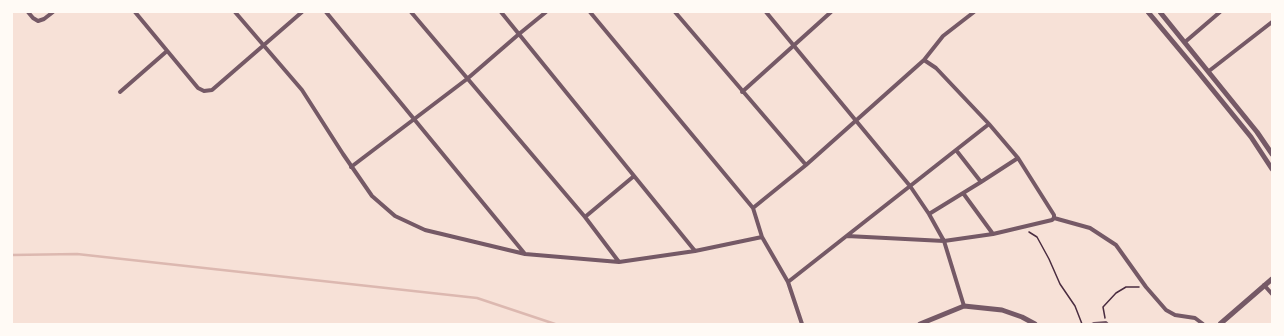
<!DOCTYPE html>
<html>
<head>
<meta charset="utf-8">
<style>
	body { margin:0 }
	#map { position:relative; width:1284px; height:336px; overflow:hidden; background:#f7e1d7; font-family:Karla,sans-serif }
	canvas { display:block }
	.frame { position:absolute; inset:0; border:13px solid #fffaf5; pointer-events:none }
</style>
</head>
<body>
<div id="map">
<canvas width="1284" height="336"></canvas>
<div class="frame"></div>
</div>
<script>
const context = document.querySelector('canvas').getContext('2d');
context.lineJoin = 'round';
const shape = rows => new Path2D(rows.map(r => 'M' + r).join(''));
function stroke(path, color, width, dash) { context.strokeStyle = color; context.lineWidth = width; context.lineCap = dash ? 'butt' : 'round'; context.setLineDash(dash || []); context.stroke(path); }
stroke(shape([
	[12,255,77,254,477,298,555,324]
]), '#dcb8b0', 2.5);
stroke(shape([
	[1029,232,1037,237,1049,259,1060,284,1075,306,1082,324],
	[1105,318,1103,307,1116,293,1126,287,1139,287]
]), '#4a2c40', 1.5);
stroke(shape([
	[1092,324,1094,323,1106,322,1108,324]
]), '#755966', 2);
stroke(shape([
	[28,12,33,18,38,21,44,19,53,12],
	[135,12,198,88,204,91,212,90,302,12],
	[235,12,302,90,343,154,372,196,395,216,425,230,525,254,619,262,695,251,762,237],
	[326,12,525,254],
	[411,12,585,217,619,262],
	[501,12,695,251],
	[590,12,753,208,762,237,788,282,802,324],
	[675,12,806,165],
	[766,12,910,186,929,214,944,241,964,306],
	[1185,42,1220,12],
	[924,60,943,36,974,12],
	[1209,71,1272,22],
	[120,92,167,51],
	[742,92,831,12],
	[956,150,981,182],
	[351,167,467,79,519,34,546,12],
	[963,193,993,234],
	[753,208,806,165,924,60,936,68,989,124,1018,158,1054,215,1054,218],
	[929,214,981,182,1018,158],
	[585,217,634,176],
	[847,236,944,241,993,234,1052,220,1054,218,1090,228,1116,245,1146,287,1166,310,1175,315,1195,318,1203,324],
	[788,282,989,124],
	[1264,285,1272,294]
]), '#755966', 4);
stroke(shape([
	[1148,12,1199,73,1251,137,1272,169],
	[1160,12,1257,132,1272,154],
	[920,324,964,306,1002,310,1022,317,1035,324],
	[1220,324,1272,279]
]), '#755966', 5);
</script>
</body>
</html>
